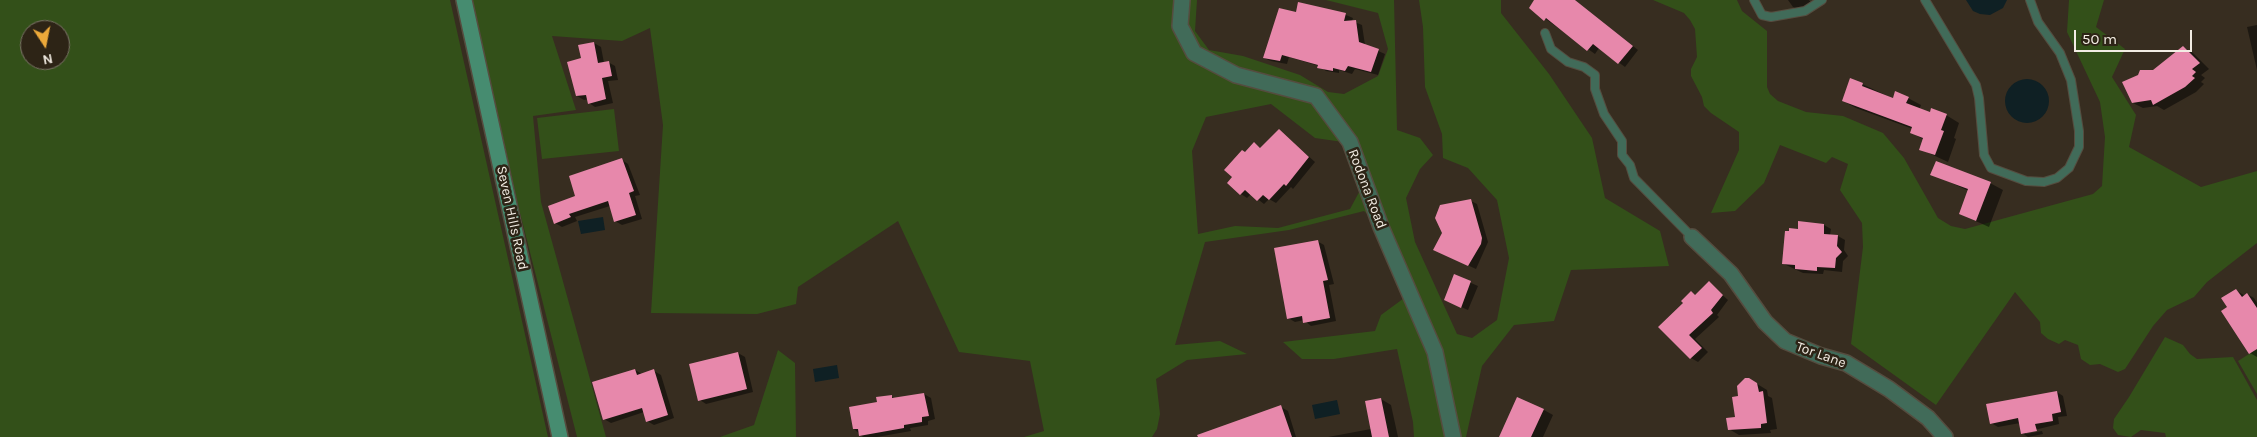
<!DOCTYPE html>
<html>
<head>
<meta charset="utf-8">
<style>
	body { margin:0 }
	#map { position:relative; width:2257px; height:437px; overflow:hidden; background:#372d20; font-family:Karla,sans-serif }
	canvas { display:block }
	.north { position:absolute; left:20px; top:20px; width:50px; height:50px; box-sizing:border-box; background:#2d2416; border:1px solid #7c7468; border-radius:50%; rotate:169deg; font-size:14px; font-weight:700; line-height:20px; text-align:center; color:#f3ede4 }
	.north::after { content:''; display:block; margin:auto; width:18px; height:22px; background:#eca93a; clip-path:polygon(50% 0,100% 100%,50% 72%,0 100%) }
	.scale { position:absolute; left:2074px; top:30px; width:118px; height:22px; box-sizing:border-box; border:2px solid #f3ede4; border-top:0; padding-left:6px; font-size:15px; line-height:18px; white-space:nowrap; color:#f3ede4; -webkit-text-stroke:4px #2d2416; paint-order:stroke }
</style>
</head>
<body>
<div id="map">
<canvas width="2257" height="437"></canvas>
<div class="north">N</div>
<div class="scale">50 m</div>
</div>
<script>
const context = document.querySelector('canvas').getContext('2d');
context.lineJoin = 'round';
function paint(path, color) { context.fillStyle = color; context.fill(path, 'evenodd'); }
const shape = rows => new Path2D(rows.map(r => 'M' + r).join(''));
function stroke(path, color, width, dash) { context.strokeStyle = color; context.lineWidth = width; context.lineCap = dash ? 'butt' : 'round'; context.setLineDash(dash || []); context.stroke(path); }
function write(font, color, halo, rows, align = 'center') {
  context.font = font + ' Karla,sans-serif'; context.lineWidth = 5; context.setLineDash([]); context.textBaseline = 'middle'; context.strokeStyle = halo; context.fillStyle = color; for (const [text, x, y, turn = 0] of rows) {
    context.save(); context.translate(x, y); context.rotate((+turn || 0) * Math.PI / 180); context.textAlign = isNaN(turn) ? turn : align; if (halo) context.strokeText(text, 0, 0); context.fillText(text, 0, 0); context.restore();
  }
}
paint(shape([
	[0,0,450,0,548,437,0,437],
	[30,30,60,30,60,60,30,60],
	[472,0,1197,0,1195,31,1209,50,1243,56,1300,75,1328,92,1344,94,1378,76,1388,49,1378,13,1326,0,1394,0,1397,130,1420,138,1433,155,1420,169,1406,198,1415,242,1457,334,1472,338,1497,320,1509,258,1497,200,1468,168,1443,158,1442,134,1425,87,1423,27,1419,0,1501,0,1501,13,1549,74,1592,138,1605,198,1660,231,1669,266,1571,270,1554,321,1514,325,1482,366,1466,437,1414,437,1413,422,1397,349,1334,359,1302,359,1283,342,1375,331,1381,315,1411,293,1381,227,1364,211,1289,230,1205,242,1175,345,1220,341,1247,354,1187,360,1156,379,1160,414,1157,429,1152,437,1024,437,1044,431,1030,361,959,352,898,221,798,287,796,304,757,314,651,313,663,125,650,28,622,41,552,36,576,110,533,116,541,202,606,437,577,437,519,209],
	[1271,104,1315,138,1350,143,1364,183,1350,209,1278,228,1235,226,1198,234,1192,151,1206,117],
	[1653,0,1737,0,1742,11,1767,31,1767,87,1770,94,1778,101,1806,112,1843,116,1883,133,1904,158,1938,218,1951,226,1965,229,2093,194,2102,186,2105,137,2100,102,2067,32,2069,0,2104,0,2096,27,2125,49,2112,77,2136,115,2129,147,2201,187,2257,171,2257,243,2207,282,2194,297,2167,310,2153,326,2125,369,2118,372,2100,364,2090,365,2081,359,2078,345,2065,340,2059,344,2048,339,2041,333,2040,322,2015,292,1936,405,1851,344,1863,247,1862,223,1840,190,1848,164,1832,157,1826,163,1780,145,1764,183,1735,211,1711,213,1739,150,1739,132,1711,113,1704,106,1702,97,1691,76,1691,69,1697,57,1695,29,1690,20,1684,13],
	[614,109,619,151,542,159,537,118],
	[2165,337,2183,345,2190,354,2197,359,2233,357,2257,400,2257,437,2166,437,2165,433,2141,430,2131,437,2118,435,2113,428,2114,419,2129,397],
	[2257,349,2257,394,2238,361],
	[778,350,795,363,796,437,720,437,754,425]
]), '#335019');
paint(shape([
	[1966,0,2007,0,2003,8,1990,15,1980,14,1973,11],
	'2005 101a22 22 0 1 1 44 0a22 22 0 1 1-44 0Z',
	[603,217,605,230,581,234,578,221],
	[837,365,839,378,815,382,813,369],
	[1337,400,1340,414,1315,419,1312,405]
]), '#0f2024');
paint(shape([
	[1536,0,1575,0,1638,50,1625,67,1599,48,1595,54,1530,8],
	[1788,0,1809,0,1813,5,1803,12,1793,7],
	[1299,4,1346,15,1353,18,1352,21,1362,25,1365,45,1385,54,1378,75,1355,69,1352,74,1339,70,1339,73,1326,71,1319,66,1289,57,1287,64,1271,61,1264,58,1297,13],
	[2257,25,2257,70,2247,27],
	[594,43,601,47,604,63,608,62,615,66,618,80,608,81,613,103,595,107,589,103,588,99,584,100,577,96,582,59],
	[2183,47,2193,53,2209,69,2201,75,2205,78,2201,82,2204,84,2196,92,2164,110,2157,106,2143,108,2133,103,2153,71],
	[1862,84,1894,99,1908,98,1921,105,1919,110,1931,114,1946,115,1959,123,1954,138,1956,139,1948,162,1920,149,1924,140,1911,132,1913,129,1856,108,1843,101],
	[1279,130,1315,162,1293,189,1291,187,1276,203,1269,199,1264,204,1251,194,1247,198,1241,194,1234,177,1246,154,1254,144,1262,149],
	[622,160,628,164,640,195,635,196,642,219,622,225,615,221,610,206,575,217,577,221,562,227,555,223,577,197],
	[1932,174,1990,183,2003,190,1989,227,1960,214,1969,191],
	[1471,201,1477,204,1488,242,1476,269,1441,253],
	[1800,223,1824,225,1831,229,1830,235,1838,236,1845,240,1844,250,1848,256,1843,261,1842,272,1824,270,1823,274,1803,273,1784,264,1799,230],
	[1317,241,1324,245,1334,284,1329,285,1336,321,1311,326,1304,320,1295,322,1288,318],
	[1455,276,1478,286,1468,310,1445,300],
	[1709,283,1728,300,1717,315,1719,317,1695,339,1708,352,1698,362,1691,358,1660,327],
	[2236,290,2245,296,2247,294,2254,298,2257,303,2257,357,2250,353,2229,308],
	[738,353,745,357,753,392,706,404,700,400],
	[635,370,642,374,654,371,661,375,674,418,654,425,647,421,644,412,611,423,604,419],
	[1749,379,1767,390,1768,396,1772,398,1777,429,1770,430,1771,433,1739,435,1729,429,1737,418,1740,397],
	[2057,392,2063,396,2067,416,2058,417,2059,424,2026,432,2026,434,2042,431,2043,434,2028,437,2022,433,2020,423,1998,427,1991,423],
	[924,394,931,398,935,419,928,421,928,425,910,428,911,431,877,437,863,437,854,429,878,403,891,396,896,399],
	[1381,399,1391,405,1398,437,1328,437,1371,429],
	[1281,407,1288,411,1296,437,1222,437],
	[1544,410,1553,415,1543,437,1502,437]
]), '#0007');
paint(shape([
	[1534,0,1575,0,1633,46,1618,64,1593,44,1587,51,1546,18,1544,21,1529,8],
	[1298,2,1346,13,1344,21,1356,20,1359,42,1379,49,1371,72,1348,66,1345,71,1333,68,1333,71,1317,68,1318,65,1282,55,1280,61,1263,58,1279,8,1296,12],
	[594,42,598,63,609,61,612,76,602,78,606,99,588,104,586,95,576,96,567,62,581,58,578,45],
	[2183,46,2200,63,2192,69,2196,72,2192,76,2195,78,2185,87,2153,105,2151,100,2132,103,2122,82,2138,75,2140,70,2153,70],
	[1850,78,1863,83,1862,86,1893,98,1895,91,1909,97,1906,103,1930,112,1931,108,1947,114,1941,130,1944,131,1935,155,1919,150,1923,138,1910,133,1912,127,1842,101],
	[1279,129,1309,157,1286,186,1284,184,1269,200,1263,195,1257,201,1245,190,1240,195,1227,183,1232,177,1224,170,1242,150,1245,152,1254,142,1260,148],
	[622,158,634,191,629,193,636,215,614,222,608,201,569,214,571,217,554,224,548,206,575,196,569,176],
	[1936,161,1991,182,1976,221,1959,214,1968,189,1930,175],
	[1471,199,1482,238,1481,244,1468,266,1433,250,1442,233,1435,218,1440,205],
	[1798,221,1824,224,1824,234,1838,235,1837,246,1842,252,1836,258,1835,268,1817,267,1817,271,1795,269,1795,265,1782,264,1785,231,1789,231,1789,228,1798,229],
	[1318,240,1328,280,1323,281,1330,318,1303,323,1302,316,1287,319,1274,248],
	[1454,274,1471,281,1461,308,1444,300],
	[1709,281,1723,295,1711,310,1713,313,1689,335,1702,348,1690,359,1658,327,1683,303,1681,301,1691,291,1695,295],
	[2236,289,2242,297,2247,293,2257,308,2257,349,2249,354,2221,311,2227,307,2221,298],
	[738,352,747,389,698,401,689,364],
	[635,369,637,375,654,369,668,415,646,422,642,408,603,420,592,382],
	[1745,378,1749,378,1757,383,1759,392,1763,391,1767,423,1761,424,1761,428,1728,430,1726,418,1735,417,1732,397,1738,396,1737,386],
	[2057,391,2061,412,2052,414,2053,421,2035,424,2037,431,2021,434,2018,418,1990,424,1986,404],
	[924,393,929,416,922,417,922,422,904,425,904,428,859,436,858,429,853,429,849,407,877,402,876,397,892,395,892,398],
	[1517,397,1544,409,1531,437,1499,437],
	[1381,398,1389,437,1372,437,1365,401],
	[1281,405,1292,437,1198,437,1197,435]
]), '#e788ab');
const lane = shape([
	[1754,0,1762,15,1771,17,1805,11,1822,0],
	[1925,0,1976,85,1979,98,1984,155,1991,168,2026,181,2044,182,2057,178,2069,168,2079,147,2079,131,2071,80,2060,53,2038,22,2030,0],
	[1545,33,1551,49,1568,62,1584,67,1595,75,1595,89,1604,114,1622,141,1622,155,1630,165,1634,178,1692,237]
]);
const street = shape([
	[1182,0,1180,26,1194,53,1236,75,1316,96,1350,142,1381,227,1435,352,1453,437],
	[1692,237,1731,274,1765,322,1785,341,1821,356,1846,363,1889,389,1928,418,1945,437]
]);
const secondary = shape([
	[464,0,560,437]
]);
stroke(lane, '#554c3f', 10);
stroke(street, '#554c3f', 18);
stroke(secondary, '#554c3f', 18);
stroke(lane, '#416b59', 8);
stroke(street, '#416b59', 15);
stroke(secondary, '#468c70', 15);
write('14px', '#f3ede4', '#2d2416', [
	["Rodona Road",1367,189,69],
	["Seven Hills Road",512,218,78],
	["Tor Lane",1821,355,20]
]);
</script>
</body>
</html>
